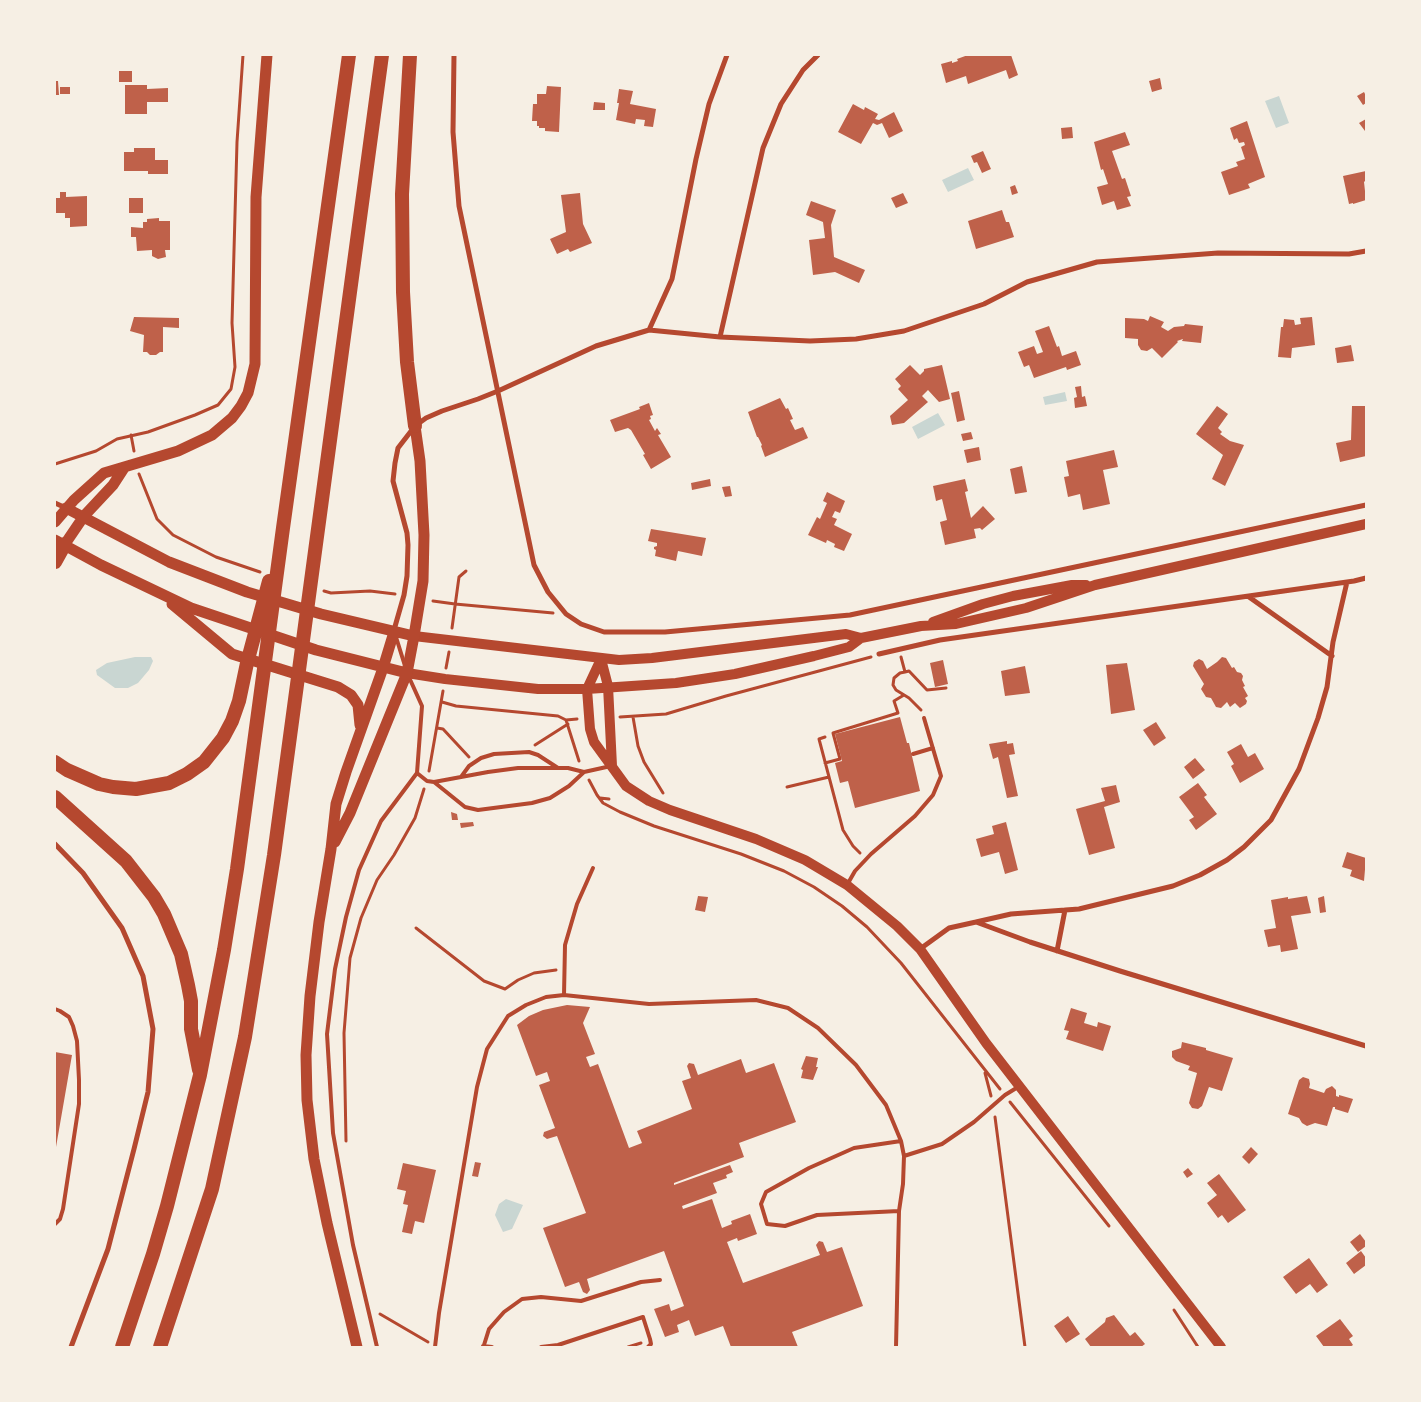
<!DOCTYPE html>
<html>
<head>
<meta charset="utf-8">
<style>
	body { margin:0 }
	#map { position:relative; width:1421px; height:1402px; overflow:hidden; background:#f6efe4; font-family:Figtree,sans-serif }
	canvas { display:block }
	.frame { position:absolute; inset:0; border:56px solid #f6efe4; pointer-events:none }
</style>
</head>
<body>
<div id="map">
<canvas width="1421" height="1402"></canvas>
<div class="frame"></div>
</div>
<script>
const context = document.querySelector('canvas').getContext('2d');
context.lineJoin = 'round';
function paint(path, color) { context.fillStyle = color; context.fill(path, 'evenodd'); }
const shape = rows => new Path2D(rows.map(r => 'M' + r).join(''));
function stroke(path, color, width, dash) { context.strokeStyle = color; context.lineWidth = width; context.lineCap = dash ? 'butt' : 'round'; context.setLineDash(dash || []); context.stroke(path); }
paint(shape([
	[1279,96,1289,123,1276,128,1265,101],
	[968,168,974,180,948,192,942,180],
	[1065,392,1067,401,1045,405,1043,397],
	[938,413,945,425,918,439,912,427],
	[135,657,151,657,153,661,149,670,138,683,128,688,115,688,97,675,96,670,107,663],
	[506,1199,523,1205,512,1229,503,1232,495,1215,499,1204]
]), '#c9d6d2');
paint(shape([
	[968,55,1011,55,1018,75,1009,79,1006,70,968,84,966,76,946,83,941,64,952,61,952,63,958,61,957,59],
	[119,71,132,71,132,82,119,82],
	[1160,78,1162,89,1152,92,1149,81],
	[55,81,58,81,59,95,55,95],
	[125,85,147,85,147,89,168,88,168,102,147,102,147,114,125,114],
	[547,86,561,87,559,132,545,131,545,128,539,128,539,126,537,126,537,121,532,121,533,104,537,104,537,94,546,94],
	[60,87,70,87,70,94,60,94],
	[619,89,633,91,630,104,656,109,653,127,644,126,645,120,636,119,635,124,616,120,619,103,617,103],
	[1364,92,1366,96,1366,103,1363,105,1357,96],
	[594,102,605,103,605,110,593,110],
	[853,104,864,110,865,107,878,114,875,119,879,120,894,112,903,131,889,138,882,123,877,125,873,123,861,144,838,132],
	[1366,119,1366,130,1365,131,1359,123],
	[1247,121,1265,177,1248,184,1250,188,1229,195,1221,172,1238,166,1236,162,1245,159,1241,147,1245,145,1244,142,1239,143,1237,138,1234,140,1230,128],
	[1072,127,1073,138,1062,139,1061,128],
	[1125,132,1130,145,1112,151,1122,179,1125,178,1131,196,1127,197,1131,206,1117,210,1114,201,1102,205,1097,187,1108,184,1103,169,1101,170,1094,142],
	[134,148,155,148,155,160,168,160,168,174,148,174,148,171,124,171,124,152,134,152],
	[983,151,991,169,982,173,977,162,974,163,971,156],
	[1366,171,1366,180,1364,182,1366,200,1353,204,1353,203,1349,204,1343,176],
	[1015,185,1018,193,1012,195,1010,187],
	[60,192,66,192,66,197,87,196,87,226,70,227,70,218,65,218,65,213,55,213,55,198,60,198],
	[580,193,583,224,592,243,570,252,568,249,557,254,550,239,566,232,561,195],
	[903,193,908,203,896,208,891,198],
	[129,198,143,198,143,213,129,213],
	[811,201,836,210,831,225,834,257,865,270,859,283,835,272,813,275,809,240,825,238,823,222,806,215],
	[1002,210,1006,222,1009,222,1014,237,976,249,968,221],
	[159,218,159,221,170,221,170,250,165,250,166,257,158,259,152,256,152,250,137,251,136,237,131,237,131,227,143,228,143,222,147,222,147,219],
	[1150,316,1164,322,1161,327,1168,331,1174,327,1184,326,1185,324,1203,326,1201,343,1182,341,1183,339,1177,341,1178,342,1162,358,1152,348,1147,351,1141,350,1138,345,1138,339,1125,338,1125,318,1144,319,1148,321],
	[134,317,179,318,179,328,163,327,163,352,160,352,156,355,150,355,147,352,143,352,144,335,130,331],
	[1312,317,1315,345,1292,348,1291,358,1278,357,1281,327,1283,327,1284,319,1294,320,1295,325,1301,324,1300,318],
	[1049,326,1057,347,1059,346,1062,356,1076,351,1081,365,1067,370,1066,367,1034,378,1029,365,1024,367,1018,352,1034,346,1037,354,1043,352,1035,331],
	[1351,345,1354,361,1337,363,1335,348],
	[910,365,920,375,924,371,924,369,942,365,950,399,939,402,928,390,922,396,928,402,904,423,892,425,890,416,908,400,898,389,901,386,895,379],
	[1081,386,1082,397,1085,396,1087,406,1075,408,1074,398,1077,397,1075,387],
	[959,391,965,420,957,422,951,393],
	[780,398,786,409,788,408,793,419,790,420,795,430,803,427,808,438,765,457,761,446,762,445,758,437,757,437,748,412],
	[649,403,653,415,650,416,651,419,649,420,655,431,657,428,661,434,658,435,671,457,651,469,643,455,645,454,631,430,628,428,615,432,610,420,640,409,639,407],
	[1217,406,1228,414,1218,428,1222,432,1220,434,1230,441,1244,445,1225,486,1212,479,1223,455,1196,434],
	[1352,406,1366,406,1366,456,1340,462,1336,443,1351,440],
	[971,432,973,439,963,441,961,434],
	[979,447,981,460,967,463,964,450],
	[1114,450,1118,467,1103,470,1110,504,1083,510,1080,494,1068,497,1064,477,1069,476,1066,461],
	[1022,466,1027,492,1015,494,1010,469],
	[710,479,711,486,692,490,691,483],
	[965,479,968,491,965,492,971,518,983,506,995,519,982,530,980,528,974,529,976,538,945,545,940,522,947,520,942,499,936,501,933,486],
	[730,486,732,496,725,497,722,487],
	[827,492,845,501,840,513,835,511,832,517,837,519,834,525,852,534,844,551,834,547,835,544,827,540,826,543,808,535,817,517,820,519,827,503,823,501],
	[651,529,706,538,702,556,678,551,676,561,655,556,656,550,654,549,654,547,657,546,657,543,648,541],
	[1222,657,1226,658,1232,668,1234,667,1237,672,1241,673,1243,676,1242,680,1245,686,1243,687,1248,696,1245,698,1247,701,1246,704,1240,708,1235,703,1230,707,1227,702,1221,708,1216,707,1211,698,1206,697,1201,689,1204,684,1193,666,1194,662,1199,659,1203,661,1207,669,1217,662],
	[943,660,948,684,935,687,930,663],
	[1127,663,1135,710,1111,714,1106,665],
	[1025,666,1030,693,1005,696,1001,671],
	[900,717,907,743,909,743,920,791,855,808,848,781,840,783,835,763,842,761,835,734],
	[1156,722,1166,738,1154,746,1143,730],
	[1007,741,1007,744,1013,743,1015,754,1009,755,1018,796,1007,798,998,757,993,759,989,744],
	[1241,744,1248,757,1255,753,1264,769,1240,783,1231,766,1234,764,1227,752],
	[1195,758,1205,770,1193,779,1184,767],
	[1198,783,1207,795,1204,797,1217,814,1196,830,1189,820,1194,817,1179,797],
	[1116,785,1120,802,1104,807,1115,848,1089,855,1076,809,1105,801,1101,788],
	[451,812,457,814,458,820,452,820],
	[473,822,474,826,461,828,460,823],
	[1006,822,1018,870,1005,874,999,852,981,857,976,839,994,834,992,826],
	[1347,852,1366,858,1364,881,1350,876,1352,870,1342,867],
	[698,896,708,897,705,912,695,910],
	[1307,896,1311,913,1291,916,1298,949,1281,952,1280,945,1268,947,1264,930,1276,928,1271,900,1288,897,1288,899],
	[1324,896,1326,912,1320,913,1318,898],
	[567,1005,590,1007,583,1023,595,1054,586,1057,590,1067,598,1064,629,1148,642,1143,637,1131,692,1109,682,1081,691,1078,687,1066,689,1063,694,1064,698,1075,741,1059,746,1073,774,1063,796,1122,739,1143,744,1157,674,1183,674,1185,730,1165,733,1172,726,1175,727,1178,713,1183,717,1193,682,1206,683,1209,712,1199,722,1228,732,1224,731,1221,750,1214,757,1234,738,1241,737,1238,727,1242,743,1283,820,1255,816,1245,819,1241,823,1242,827,1252,842,1247,863,1306,792,1332,798,1347,731,1347,723,1326,695,1336,689,1320,677,1325,679,1332,665,1337,654,1309,669,1304,671,1311,684,1306,664,1251,587,1279,590,1290,587,1294,583,1292,579,1282,565,1287,543,1228,586,1213,557,1136,547,1139,543,1136,544,1132,555,1128,539,1085,550,1081,547,1072,536,1076,517,1025,529,1016,543,1010],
	[1071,1008,1087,1013,1084,1023,1097,1027,1098,1022,1111,1026,1103,1051,1066,1039,1069,1031,1064,1030],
	[1182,1042,1206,1048,1206,1050,1233,1058,1222,1091,1209,1087,1202,1106,1198,1109,1192,1108,1189,1103,1197,1073,1188,1070,1190,1066,1176,1061,1172,1057,1172,1051,1181,1048],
	[55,1052,72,1055,56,1147,55,1147],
	[806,1056,818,1058,816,1067,818,1067,813,1080,801,1078,803,1070,801,1069],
	[1303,1077,1309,1079,1310,1084,1309,1088,1324,1093,1326,1089,1332,1086,1336,1090,1336,1096,1339,1097,1339,1095,1353,1099,1348,1113,1335,1109,1335,1107,1333,1107,1327,1126,1315,1123,1307,1126,1302,1123,1299,1118,1288,1114,1299,1080],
	[1251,1147,1258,1154,1249,1164,1242,1157],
	[475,1162,481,1163,478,1177,472,1176],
	[403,1163,436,1170,424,1223,415,1221,412,1234,402,1232,408,1205,403,1204,406,1191,397,1189],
	[1188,1168,1193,1174,1187,1178,1183,1172],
	[1219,1174,1246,1210,1228,1223,1222,1215,1218,1218,1207,1203,1217,1195,1207,1183],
	[1360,1234,1366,1242,1366,1246,1358,1252,1350,1242],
	[1361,1251,1366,1258,1366,1265,1354,1274,1346,1263],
	[1309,1258,1328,1285,1317,1293,1310,1284,1296,1294,1283,1277],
	[1114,1315,1130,1336,1135,1332,1145,1344,1141,1347,1091,1347,1085,1339,1105,1322,1106,1318],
	[1068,1316,1080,1334,1066,1343,1054,1326],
	[1340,1319,1353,1336,1349,1339,1353,1345,1350,1347,1324,1347,1316,1336]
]), '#bf614a');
stroke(shape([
	[131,435,134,451],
	[55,464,96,451,117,439,148,432,195,415,218,405,231,389,235,367,232,323,237,142,243,55],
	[139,474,157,519,173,535,216,557,260,572],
	[324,591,331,593,370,591,395,594],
	[433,601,455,604,553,613],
	[452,628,459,577,466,571],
	[901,657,905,672,900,673,894,678,893,685,896,690,909,698,921,710],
	[446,668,449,652],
	[905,672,909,671,927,690,946,688],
	[442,702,456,706,558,716,566,720,577,719],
	[620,717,666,714,726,696,871,657],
	[633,717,638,746,644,762,663,793],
	[566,720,579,761],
	[437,728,443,729,469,757],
	[825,737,819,739,843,830,853,846,860,853],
	[535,745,568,724],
	[825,763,840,759,833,733,898,713,894,701,904,695],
	[429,771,443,691],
	[589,780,597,795,603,803,620,812,654,826,741,854,784,871,814,887,842,906,867,927,901,963,1000,1089],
	[787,787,829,777],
	[600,798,609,799],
	[416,928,484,981,505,989,518,980,534,973,556,970],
	[985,1073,991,1096],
	[1010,1102,1109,1226],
	[995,1117,1025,1347],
	[346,1141,344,1033,350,958,361,918,377,880,394,855,415,818,424,789],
	[1174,1310,1198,1347],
	[380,1314,428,1342],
	[628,1347,641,1343]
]), '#b5482f', 3);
stroke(shape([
	[396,637,405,666],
	[913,754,933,748],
	[417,773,427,781,434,782,488,772,518,768,568,768,584,772],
	[461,777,469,766,481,758,494,754,529,752,538,755,558,768],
	[434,782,465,807,478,810,532,803,550,798,569,786,584,772,611,766],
	[847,885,855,871,871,854,915,816,933,795,941,776,924,718],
	[564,995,565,945,577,904,593,868],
	[55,1009,60,1011,69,1017,73,1026,77,1041,79,1080,79,1104,63,1209,60,1219,55,1224],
	[904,1156,942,1144,974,1122,1005,1095,1018,1087],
	[899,1211,817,1215,785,1226,767,1224,761,1204,766,1192,809,1168,854,1148,901,1141],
	[484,1345,489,1329,504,1312,522,1299,541,1297,581,1301,641,1282,660,1280],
	[483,1346,492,1347],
	[377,1347,353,1245,333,1133,327,1034,335,969,346,917,359,870,381,821,417,773,422,706,408,675],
	[435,1347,439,1313,477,1087,487,1049,508,1016,526,1005,546,997,564,995,649,1004,756,1000,788,1008,818,1028,856,1065,886,1105,901,1141,904,1156,903,1184,899,1211,896,1347],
	[541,1347,558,1345,643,1317,650,1339,651,1344,648,1347]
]), '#b5482f', 4);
stroke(shape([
	[454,55,453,132,459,206,534,565,548,592,566,614,581,624,604,632,665,632,850,615,1366,505],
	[649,330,672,279,696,159,709,104,727,55],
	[720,337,810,341,856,339,904,331,984,304,1027,282,1097,262,1218,253,1349,254,1366,251],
	[55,503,66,508],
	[1249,597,1332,656],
	[394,630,404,595,407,576,408,545,407,533,393,481,395,463,398,448,415,426,426,418,442,411,478,399,498,391,596,346,649,330,720,337,763,148,781,104,803,70,818,55],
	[879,654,940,640,1354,581,1366,578],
	[55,844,83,873,122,928,143,976,153,1029,148,1092,134,1149,108,1249,71,1347],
	[976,922,1011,914,1079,909,1173,886,1200,875,1227,860,1244,847,1271,820,1299,769,1318,718,1327,687,1333,642,1347,582],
	[920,949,949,928,976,922,1030,942,1120,971,1366,1046],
	[1057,951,1065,910]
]), '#b5482f', 5);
stroke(shape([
	[933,622,983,604,1013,596,1072,585,1086,585],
	[414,636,619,660,652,658,846,634,861,638],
	[601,659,587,689,590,729,594,742,626,786,649,801,670,810,756,839,805,860,847,885,897,926,920,949,986,1043,1221,1347],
	[601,659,608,686,612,766],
	[407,673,445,679,538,689,587,689,676,683,735,674,814,656,849,647,861,638,921,626,956,624,1026,608,1095,585,1366,524]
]), '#b5482f', 10);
stroke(shape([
	[66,508,169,562,247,592,321,614,414,636],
	[55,522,74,500,104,473,178,451,212,435,232,418,241,406,248,393,255,364,256,197,267,55],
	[55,540,101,565,191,608,316,650,407,673],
	[65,544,84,516,113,485,124,468],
	[172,604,232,654,338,687,351,695,358,705,360,725],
	[335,842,350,813,407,673,414,636,423,581,424,535,420,461,415,426],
	[357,1347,327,1223,314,1159,307,1100,306,1055,310,996,319,922,331,849,336,804,346,772,383,668,394,632]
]), '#b5482f', 11);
stroke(shape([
	[410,55,402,194,403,292,407,362,415,426],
	[55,562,65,544],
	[55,762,67,770,99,784,113,787,136,789,169,783,187,774,204,762,223,738,232,721,239,701,247,663,269,581],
	[55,797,126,861,154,897,164,914,181,954,188,985,191,1001,191,1029,199,1070],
	[122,1347,153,1254,167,1206,200,1075,224,950,237,869,283,528,349,55],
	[160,1347,212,1189,245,1037,274,855,382,55]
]), '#b5482f', 14);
</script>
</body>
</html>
